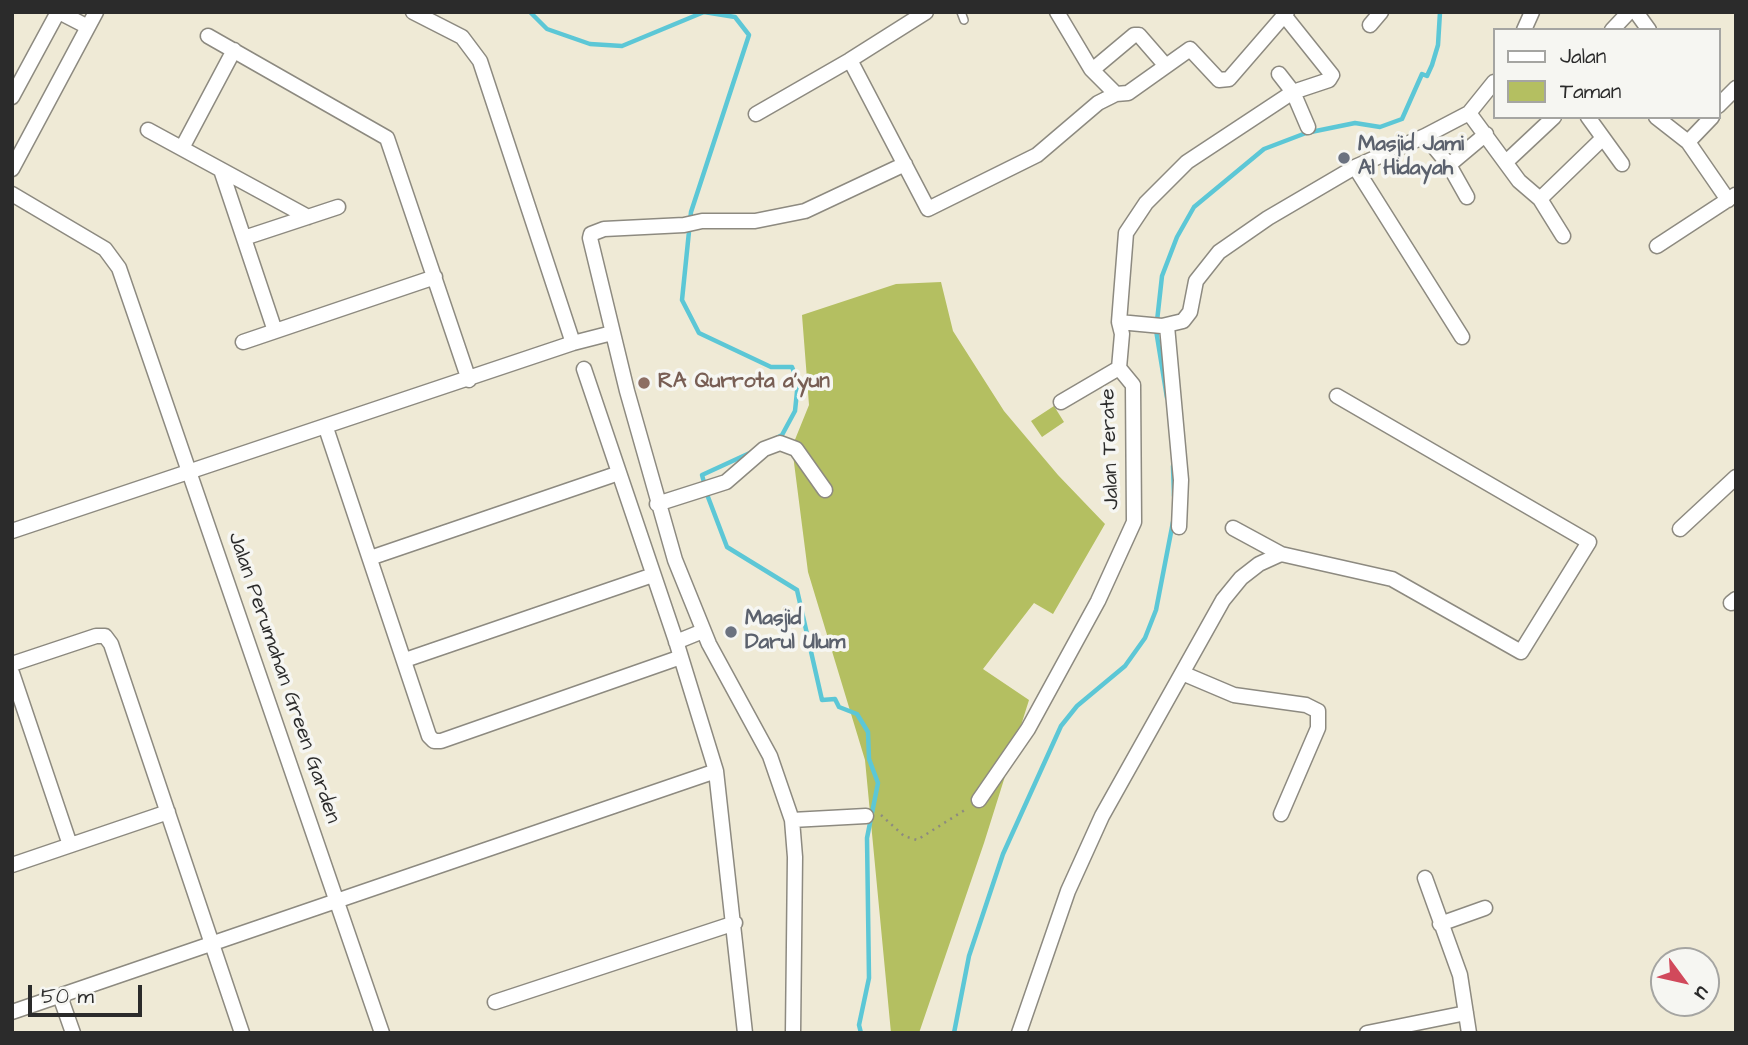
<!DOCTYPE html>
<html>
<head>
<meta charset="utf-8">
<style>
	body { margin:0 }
	#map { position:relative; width:1748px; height:1045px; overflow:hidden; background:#efead6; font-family:"Architects Daughter",sans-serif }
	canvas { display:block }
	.frame { position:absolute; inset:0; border:14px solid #2b2b2b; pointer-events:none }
	.legend { position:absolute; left:1493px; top:28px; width:228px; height:91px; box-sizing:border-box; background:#f6f6f2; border:2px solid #a5a5a2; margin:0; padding:9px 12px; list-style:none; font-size:21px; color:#2b2b2b }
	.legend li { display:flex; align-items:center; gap:14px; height:35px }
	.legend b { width:35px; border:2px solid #a5a5a2 }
	.north { position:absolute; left:1650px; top:947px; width:70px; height:70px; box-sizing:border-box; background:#f6f6f2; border:2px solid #a5a5a2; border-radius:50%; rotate:123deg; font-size:19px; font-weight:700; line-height:28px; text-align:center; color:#2b2b2b }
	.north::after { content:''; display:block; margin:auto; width:24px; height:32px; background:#d1495b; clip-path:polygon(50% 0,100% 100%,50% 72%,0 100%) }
	.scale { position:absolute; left:28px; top:985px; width:114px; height:32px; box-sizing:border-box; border:4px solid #2b2b2b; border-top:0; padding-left:9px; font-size:21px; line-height:24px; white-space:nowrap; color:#2b2b2b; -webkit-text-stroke:5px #f6f6f2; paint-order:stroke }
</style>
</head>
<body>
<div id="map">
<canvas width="1748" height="1045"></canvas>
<div class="frame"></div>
<ul class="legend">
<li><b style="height:9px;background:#fff"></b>Jalan</li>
<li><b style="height:19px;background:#b4bf61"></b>Taman</li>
</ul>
<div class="north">U</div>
<div class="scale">50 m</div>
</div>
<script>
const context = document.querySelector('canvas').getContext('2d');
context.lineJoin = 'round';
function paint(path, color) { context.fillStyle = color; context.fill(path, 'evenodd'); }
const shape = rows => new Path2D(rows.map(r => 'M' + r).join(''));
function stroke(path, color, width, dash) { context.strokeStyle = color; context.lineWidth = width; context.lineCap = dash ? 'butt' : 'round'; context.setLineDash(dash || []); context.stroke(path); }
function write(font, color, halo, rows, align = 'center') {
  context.font = font + ' "Architects Daughter",sans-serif'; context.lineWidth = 7; context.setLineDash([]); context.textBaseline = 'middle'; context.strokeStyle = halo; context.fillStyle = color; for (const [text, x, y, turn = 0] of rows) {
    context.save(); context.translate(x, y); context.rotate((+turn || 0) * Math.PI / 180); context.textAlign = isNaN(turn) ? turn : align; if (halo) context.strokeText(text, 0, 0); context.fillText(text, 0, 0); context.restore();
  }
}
paint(shape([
	[941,282,953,331,1004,411,1058,475,1105,524,1053,614,1034,603,983,669,1029,700,984,843,919,1033,891,1033,865,760,808,572,792,447,809,405,802,315,896,284],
	[1054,406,1064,422,1042,437,1031,421]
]), '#b4bf61');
stroke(shape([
	[530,12,547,29,590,44,622,46,704,12,735,17,749,35,691,212,682,300,699,333,771,367,792,367,798,382,795,411,782,435,775,439],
	[1167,398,1156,330,1162,276,1177,237,1194,207,1264,149,1306,133,1355,123,1380,127,1402,119,1422,74,1427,76,1432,65,1438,45,1440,12],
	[752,452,702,475,708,497,727,547,797,590,822,700,835,699,839,707,857,714,868,732,869,759,878,783,867,838,869,978,859,1025,861,1033],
	[1173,466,1174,496],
	[954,1033,969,956,1003,854,1061,726,1077,706,1125,666,1145,638,1156,610,1173,522]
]), '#5cc7d6', 4.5);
const service = shape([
	[961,12,964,20]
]);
const minor = shape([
	[59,12,88,27],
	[413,12,462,37,480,61,573,343],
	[926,12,850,60,928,209,1037,155,1098,103,1116,94,1128,93,1190,49,1219,80,1229,79,1287,12],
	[1057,12,1091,69,1116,94],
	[1636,12,1649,30],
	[1370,25,1381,12],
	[1524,30,1532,12],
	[1612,30,1629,12],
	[208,36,387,138,469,380],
	[1097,66,1134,35,1139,35,1166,66],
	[1279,74,1293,92,1329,80,1332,75,1284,15],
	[12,97,58,12],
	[1718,106,1736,88],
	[1469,113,1519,181,1540,199,1563,236],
	[756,114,850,60],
	[1588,117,1622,164],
	[1656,117,1688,142,1728,200],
	[148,130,308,217],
	[1425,136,1449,165,1467,197],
	[1688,142,1712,117],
	[182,148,234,50],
	[1506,162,1554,117],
	[1449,165,1486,134],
	[1355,167,1462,337],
	[12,169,96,12],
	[221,170,275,331],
	[12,194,105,249,119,268,382,1033],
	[1540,199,1602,139],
	[244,238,338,207],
	[1657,246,1735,195],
	[1119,322,1126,233,1146,203,1187,162,1293,92,1308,127],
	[1167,326,1181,480,1179,527],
	[243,342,435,277],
	[1119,368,1122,334,1119,322,1162,326,1183,321,1190,312,1196,281,1219,252,1268,218,1355,167,1425,136,1469,113,1494,82],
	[584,369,676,641,716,771,745,1033],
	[1061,402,1119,368],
	[326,428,429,736,434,741,441,741,681,657],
	[657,504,726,482,764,449,780,443,796,449,825,490],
	[1233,528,1281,554,1392,579,1521,652,1589,542,1337,396],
	[1680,529,1736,477],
	[12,531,573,343,612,333],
	[370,558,619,473],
	[1731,603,1736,599],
	[676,642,703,631],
	[405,660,653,575],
	[12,664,96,636,105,636,111,644,242,1033],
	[12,673,70,845],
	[1182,673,1234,695,1306,705,1318,711,1318,728,1281,814],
	[979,800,1028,729,1098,601,1134,522,1133,385,1119,368],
	[792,820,866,816],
	[12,865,168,812],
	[1425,878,1460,975,1469,1033],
	[1440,924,1485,908],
	[60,996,73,1033],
	[495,1002,735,923],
	[12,1012,716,771],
	[793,1033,795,857,792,820,770,756,709,644,675,560,627,391,590,238,591,234,604,229,684,225,702,221,755,221,805,211,905,164],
	[1019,1033,1068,891,1102,816,1223,600,1241,578,1259,564,1281,554],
	[1367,1033,1466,1013]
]);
stroke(service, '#8d8a80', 10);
stroke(minor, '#8d8a80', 17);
stroke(shape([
	[881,815,904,836,917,840,968,808]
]), '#8d8a80', 2.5, [2, 5]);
stroke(service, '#fff', 7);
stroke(minor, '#fff', 14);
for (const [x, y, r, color] of [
	[1344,158,7,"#6b7280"],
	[644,383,7,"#8d6e63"],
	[731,632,7,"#6b7280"]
]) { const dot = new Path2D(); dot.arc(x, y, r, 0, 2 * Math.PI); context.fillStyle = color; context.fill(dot); stroke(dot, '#f6f6f2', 2.5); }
write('bold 21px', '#5b616d', '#f6f6f2', [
	["Masjid Jami",1358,146],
	["Al Hidayah",1358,170],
	["Masjid",745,620],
	["Darul Ulum",745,644]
], 'left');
write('bold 21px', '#785e54', '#f6f6f2', [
	["RA Qurrota a'yun",658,383]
], 'left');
write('21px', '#2b2b2b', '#f6f6f2', [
	["Jalan Terate",1111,449,-92],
	["Jalan Perumahan Green Garden",283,678,71]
]);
</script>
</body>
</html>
